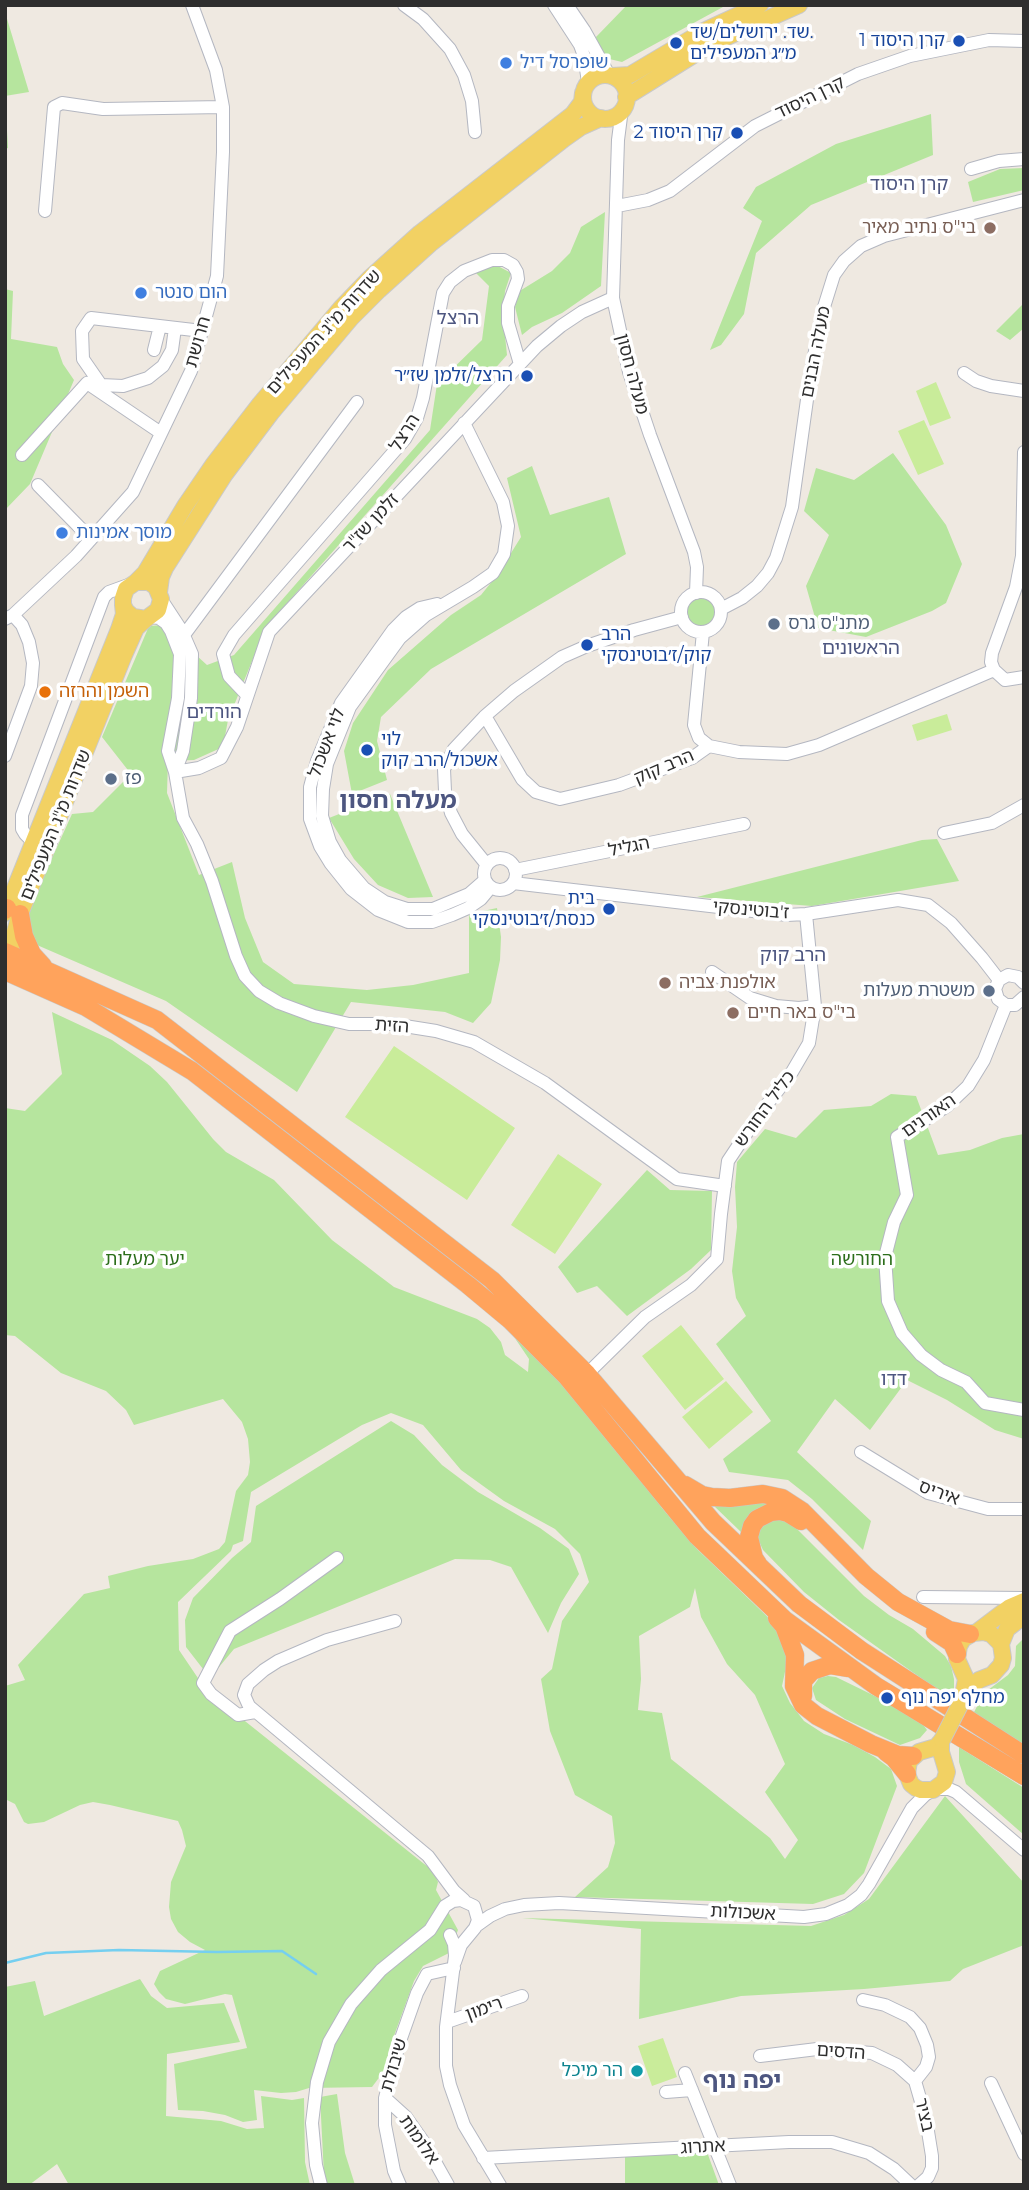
<!DOCTYPE html>
<html>
<head>
<meta charset="utf-8">
<style>
	body { margin:0 }
	#map { position:relative; width:1029px; height:2190px; overflow:hidden; background:#efe9e1; font-family:Montserrat,sans-serif }
	canvas { display:block }
	.frame { position:absolute; inset:0; border:7px solid #2e2e2e; pointer-events:none }
</style>
</head>
<body>
<div id="map">
<canvas width="1029" height="2190"></canvas>
<div class="frame"></div>
</div>
<script>
const context = document.querySelector('canvas').getContext('2d');
context.lineJoin = 'round';
function paint(path, color) { context.fillStyle = color; context.fill(path, 'evenodd'); }
const shape = rows => new Path2D(rows.map(r => 'M' + r).join(''));
function stroke(path, color, width, dash) { context.strokeStyle = color; context.lineWidth = width; context.lineCap = dash ? 'butt' : 'round'; context.setLineDash(dash || []); context.stroke(path); }
function write(font, color, halo, rows, align = 'center') {
  context.font = font + ' Montserrat,"Noto Sans Hebrew",sans-serif'; context.lineWidth = 7; context.setLineDash([]); context.textBaseline = 'middle'; context.strokeStyle = halo; context.fillStyle = color; for (const [text, x, y, turn = 0] of rows) {
    context.save(); context.translate(x, y); context.rotate((+turn || 0) * Math.PI / 180); context.textAlign = isNaN(turn) ? turn : align; if (halo) context.strokeText(text, 0, 0); context.fillText(text, 0, 0); context.restore();
  }
}
paint(shape([
	[627,5,722,5,723,7,622,62,601,57,596,37],
	[5,12,29,92,5,96,8,148,5,149],
	[931,114,933,155,811,205,756,253,744,314,721,345,710,350,762,221,743,208,756,187,836,144],
	[1024,168,1024,190,973,202,968,182,1000,169],
	[605,212,601,286,562,313,532,327,522,335,515,307,518,292,552,271,570,253,581,227],
	[496,265,511,273,505,291,503,316,507,355,266,627,228,720,223,747,194,760,168,761,167,793,199,875,232,862,245,918,263,962,294,984,367,990,413,985,469,973,469,914,497,908,501,937,500,960,491,1003,473,1023,445,1012,351,1002,297,1092,166,1001,37,945,29,927,27,913,72,814,93,812,131,774,102,737,149,626,163,625,207,665,234,655,430,430,437,384,482,340,489,286,474,271],
	[5,289,13,291,11,339,57,347,63,364,74,380,30,484,5,510],
	[1024,303,1024,328,1010,340,996,331],
	[893,453,946,525,962,564,946,603,932,611,866,637,818,628,806,586,829,535,804,511,816,468,854,480],
	[532,466,550,515,609,497,626,554,431,669,381,717,377,741,387,780,352,794,344,751,353,723,388,670,451,615,481,595,498,574,521,537,507,478],
	'684 612a17 17 0 1 1 34 0a17 17 0 1 1-34 0Z',
	[390,794,433,897,408,898,378,885,354,859,329,818],
	[937,839,959,881,812,906,697,897,922,840],
	[52,1012,112,1040,150,1066,167,1082,213,1139,226,1152,274,1180,332,1240,394,1287,477,1319,490,1328,501,1342,505,1355,528,1372,529,1359,504,1322,593,1414,662,1508,697,1549,776,1625,789,1653,782,1686,790,1703,804,1721,824,1734,853,1745,875,1757,891,1769,897,1786,864,1873,844,1894,813,1904,575,1897,608,1867,615,1843,612,1816,575,1795,550,1731,541,1679,552,1669,562,1621,589,1582,580,1554,555,1529,504,1501,461,1470,423,1425,391,1413,362,1425,251,1492,243,1541,233,1545,231,1551,178,1602,179,1650,206,1690,433,1871,438,1882,436,1890,458,1930,449,1953,423,1966,414,1981,391,2044,384,2071,372,2087,309,2088,296,2092,281,2093,254,2090,257,2120,243,2122,225,2115,203,2111,178,2110,174,2064,247,2048,232,1995,225,1994,185,2004,166,1999,159,1992,154,1984,160,1971,205,1950,190,1942,178,1932,171,1919,169,1907,171,1882,186,1846,182,1830,178,1821,110,1805,93,1802,80,1805,44,1822,28,1824,24,1822,15,1804,5,1799,5,1686,25,1680,18,1665,84,1594,110,1588,108,1576,148,1566,193,1559,219,1549,225,1542,236,1491,248,1475,250,1462,248,1439,242,1422,223,1399,134,1425,126,1410,106,1391,61,1373,15,1336,5,1335,5,1108,25,1111,62,1074],
	[695,1588,701,1617,727,1664,755,1695,785,1764,765,1792,798,1840,785,1859,770,1838,671,1759,662,1713,638,1710,641,1679,639,1636,690,1607],
	[891,1094,916,1096,938,1155,970,1150,1002,1138,1024,1134,1024,1439,995,1430,947,1400,907,1380,870,1430,835,1399,797,1452,871,1521,863,1550,812,1499,788,1480,729,1472,723,1459,771,1421,716,1344,746,1316,736,1298,732,1271,737,1227,735,1187,737,1162,765,1129,796,1138,824,1110,871,1106],
	[647,1170,670,1190,712,1191,711,1250,691,1269,627,1316,597,1286,577,1293,558,1267],
	[391,1421,414,1435,442,1465,478,1492,540,1528,569,1549,579,1574,561,1603,548,1633,511,1567,490,1560,455,1559,234,1649,210,1678,186,1647,185,1620,193,1598,232,1558,251,1542,256,1506],
	[778,1502,757,1509,748,1519,741,1532,714,1506],
	[779,1519,792,1524,864,1596,889,1615,913,1629,945,1656,951,1666,954,1679,954,1689,949,1698,839,1620,804,1592,763,1550,757,1537,759,1529,765,1522],
	[1024,1638,1022,1645,1024,1646,1024,1745,972,1716,984,1693,1008,1675,1015,1666,1016,1646],
	[828,1676,836,1677,883,1700,921,1722,927,1730,920,1738,900,1745,845,1719,816,1700,812,1688,819,1678],
	[959,1747,1024,1788,1024,1835,966,1784,959,1762],
	[945,1796,1024,1883,1024,1945,963,1969,950,1981,864,1989,741,1996,639,2019,641,1929,522,1918,811,1926,844,1915,869,1899],
	[140,1979,151,1996,167,2008,224,2003,240,2042,167,2054,166,2116,221,2121,247,2129,264,2128,261,2096,292,2100,304,2098,305,2162,310,2185,69,2185,57,2164,29,2185,5,2185,5,1987,35,1981,44,2016],
	[337,2094,345,2153,355,2185,328,2185,324,2175,320,2097],
	[707,2152,719,2185,625,2185,625,2155]
]), '#b6e59e');
paint(shape([
	[936,382,951,418,930,426,916,391],
	[924,420,944,464,918,475,898,431],
	[947,714,952,730,917,741,912,725],
	[394,1046,515,1128,467,1200,345,1117],
	[558,1154,602,1184,555,1254,511,1225],
	[681,1325,724,1379,685,1410,642,1356],
	[726,1381,753,1412,709,1449,682,1417],
	[663,2038,677,2077,652,2086,638,2046]
]), '#c9ec9a');
stroke(shape([
	[5,1963,46,1953,119,1950,217,1952,282,1951,316,1974]
]), '#75cff0', 2.5);
const minor = shape([
	[404,5,423,19,450,49,464,75,472,101,475,132],
	[554,5,580,45,584,56,588,82],
	[567,5,584,30,609,75],
	[622,109,618,140,613,298,629,372,650,435,694,552,697,567,696,593],
	[971,169,999,161,1024,159],
	[617,206,648,200,670,191,755,126,858,74,910,56,989,40,1024,41],
	[45,211,54,107,62,103,103,109,223,107],
	[175,328,172,350,163,366,148,378,123,386,101,385,83,359,82,331,91,318,202,331],
	[154,350,160,326],
	[964,373,976,381,991,386,1024,391],
	[464,423,503,502,508,526,504,554,493,573,473,587,426,615,400,638,350,707,327,764,323,789,322,816,330,842,340,860,364,888,385,902,407,909,433,909,469,894,485,880],
	[1024,452,1022,556,1016,587,992,653,991,662,994,670,1005,680,1024,677],
	[22,455,87,383,161,433],
	[38,485,91,539],
	'681 612a20 20 0 1 1 40 0a20 20 0 1 1-40 0Z',
	[161,599,182,631,192,654,191,698,183,751,175,772],
	[437,604,420,608,406,617,393,630,341,703,317,761,310,787,310,819,320,846,331,864,351,889,378,910,408,922,432,922,452,915,468,908,481,899,491,887],
	[721,609,742,598,757,586,768,573,776,558,792,507,811,371,824,307,834,275,844,261,861,246,884,236,1024,200],
	[150,617,159,618,166,623,171,631,180,654,178,698,168,751,175,772,183,818,197,844,212,881,236,956,245,976,259,991,279,1003,314,1016,349,1024,392,1024,436,1031,474,1042,545,1083,677,1179,725,1186],
	[5,619,13,615,76,556,133,492,191,371,217,276,223,152,223,107,216,70,192,5],
	[703,632,694,725,699,738,709,746,739,752,787,754,819,745,994,670],
	[184,635,357,402],
	[247,695,229,676,223,654,234,635,405,439,417,418,423,398,443,293,450,282,464,271,492,260,504,260,513,265,517,272,518,279,508,306,508,323,520,364],
	[485,716,522,779,536,792,560,799,619,785,692,758,709,746],
	[5,756,31,686,33,663,29,642,22,625,13,615],
	[175,772,199,768,221,758,237,727,269,632,537,346,561,326,582,312,613,298],
	[944,833,992,823,1024,805],
	[39,844,33,842,25,834,22,829,22,815,104,597,109,592,131,584],
	'484 874a16 16 0 1 1 32 0a16 16 0 1 1-32 0Z',
	[487,865,462,834,451,813,445,791,444,769,454,749,485,716,514,691,562,657,587,646,634,630,682,617],
	[515,870,744,824],
	[513,883,787,915,806,914,898,900,928,905,951,923,982,958,999,980],
	[712,972,750,998,776,1006,799,1008,815,1006],
	[1024,983,1018,977,1008,975,999,980,995,989,998,999,1006,1005,1015,1005,1024,997],
	[1006,1005,984,1060,968,1086,947,1106,897,1137,907,1195,894,1222,885,1257,888,1301,902,1333,921,1355,941,1370,966,1382,985,1403,1024,1410],
	[587,1374,645,1317,691,1285,717,1259,721,1214,728,1161,758,1116,792,1072,809,1043,815,1006,806,914],
	[861,1452,928,1493,988,1509,1024,1509],
	[923,1597,1023,1598],
	[395,1621,327,1640,278,1661,264,1670,248,1684,244,1695,249,1706,428,1856,454,1891,464,1900],
	[255,1712,238,1715,211,1694,203,1683,230,1631,280,1599,337,1558],
	[936,1789,949,1789,956,1792,1024,1850],
	[476,1926,490,1916,505,1909,524,1905,559,1903,804,1917,826,1914,848,1905,861,1895,869,1884,912,1808,925,1795,933,1790],
	[450,1935,454,1944,455,1956,446,2027,446,2066,450,2085,464,2125,500,2185],
	[863,2000,885,2005,910,2017,920,2028,927,2045,929,2057,926,2067,915,2081,926,2119,932,2156,932,2168,928,2177,919,2185],
	[447,2022,522,1996],
	[760,2056,817,2049,872,2053,897,2065,915,2081],
	[685,2073,730,2185],
	[991,2083,1024,2154],
	[666,2092,692,2090],
	[385,2098,406,2117,425,2144,448,2185],
	[483,2158,789,2142,832,2142,869,2153,894,2169,911,2185],
	[321,2185,316,2165,312,2123,317,2082,329,2042,351,2004,381,1970,430,1930,445,1906,453,1901,461,1900,474,1906,478,1920,475,1928,461,1945,455,1962],
	[400,2185,394,2171,385,2125,385,2098,399,2044,417,1993,427,1974,454,1968]
]);
const major = shape([
	'583 97a22 22 0 1 1 44 0a22 22 0 1 1-44 0Z',
	[612,76,630,75,704,31,760,5],
	[626,97,711,44,799,5],
	[136,582,145,573,185,506,213,465,260,404,341,308,369,279,420,233,573,114,582,102,583,93],
	[159,592,161,577,165,568,225,474,271,413,351,318,379,290,430,244,564,139,581,127,601,118],
	[5,913,119,629,124,614,123,605,123,598,126,589,136,582,149,582,156,587,161,599,158,610,146,619,133,617,126,611,123,605],
	[5,956,9,953,20,914,124,655,136,628,146,619],
	[977,1632,1010,1607,1024,1601],
	[1001,1644,1007,1629,1024,1616],
	[962,1701,966,1679,957,1659,959,1646,963,1639,973,1633,984,1632,991,1634,1001,1644,1003,1658,1001,1665,992,1675,979,1680,964,1693],
	[941,1742,941,1752,947,1772,944,1782,933,1790,921,1790,916,1788,911,1784,907,1774,909,1761,919,1752,936,1747,942,1740]
]);
const highway = shape([
	[5,910,7,908],
	[20,914,24,936,32,954,43,966],
	[5,952,157,1020,492,1280,587,1374,713,1522,799,1604,862,1651,1024,1755],
	[5,971,86,1007,192,1071,468,1285,510,1320,567,1377,697,1536,785,1620,876,1686,1024,1776],
	[685,1485,702,1495,712,1497,730,1498,763,1494,782,1498,802,1511,866,1576,898,1602,949,1630,970,1634],
	[758,1564,754,1558,749,1537,752,1526,757,1519,771,1512,780,1511,788,1513,801,1521],
	[777,1618,784,1626,795,1655,794,1686,803,1705,817,1716,871,1744,898,1755,913,1756],
	[935,1632,952,1643,957,1654],
	[803,1696,803,1681,812,1671,830,1665,848,1668],
	[886,1752,894,1758,907,1774]
]);
stroke(minor, '#b4b7c1', 14);
stroke(major, '#c9c9c9', 18);
stroke(highway, '#c9c9c9', 19);
stroke(minor, '#fff', 12);
stroke(major, '#f2d163', 16);
stroke(highway, '#ffa35c', 18);
const majorBridge = shape([
	[942,1740,962,1701]
]);
stroke(majorBridge, '#c9c9c9', 18, []);
stroke(majorBridge, '#f2d163', 16);
for (const [x, y, r, color] of [
	[959,41,7,"#1a4fb4"],
	[676,43,7,"#1a4fb4"],
	[506,63,7,"#3f7fe0"],
	[737,133,7,"#1a4fb4"],
	[990,228,7,"#8d6e63"],
	[141,293,7,"#3f7fe0"],
	[527,376,7,"#1a4fb4"],
	[62,533,7,"#3f7fe0"],
	[774,624,7,"#5c6f8a"],
	[587,645,7,"#1a4fb4"],
	[45,692,7,"#e8710a"],
	[367,750,7,"#1a4fb4"],
	[111,779,7,"#5c6f8a"],
	[609,909,7,"#1a4fb4"],
	[665,983,7,"#8d6e63"],
	[989,991,7,"#5c6f8a"],
	[733,1013,7,"#8d6e63"],
	[887,1698,7,"#1a4fb4"],
	[637,2071,7,"#0f9aa8"]
]) { const dot = new Path2D(); dot.arc(x, y, r, 0, 2 * Math.PI); context.fillStyle = color; context.fill(dot); stroke(dot, '#fff', 2.5); }
write('18px', '#164399', '#fff', [
	["שד. ירושלים/שד.",690,33],
	["מ״ג המעפילים",690,54],
	["קרן היסוד 1",945,41,"right"],
	["קרן היסוד 2",723,133,"right"],
	["הרצל/זלמן שז״ר",513,376,"right"],
	["הרב",601,635],
	["קוק/ז׳בוטינסקי",601,656],
	["לוי",381,740],
	["אשכול/הרב קוק",381,761],
	["בית",595,899,"right"],
	["כנסת/ז׳בוטינסקי",595,920,"right"],
	["מחלף יפה נוף",901,1698]
], 'left');
write('18px', '#366cbe', '#fff', [
	["שופרסל דיל",520,63],
	["הום סנטר",155,293],
	["מוסך אמינות",76,533]
], 'left');
write('18px', '#2e2e2e', '#fff', [
	["קרן היסוד",810,98,-26],
	["שדרות מ\"ג המעפילים",324,332,-48],
	["חרושת",198,342,-74],
	["מעלה הבנים",816,352,-79],
	["מעלה חסון",632,374,75],
	["הרצל",405,433,-58],
	["זלמן שז\"ר",371,523,-47],
	["לוי אשכול",327,743,-69],
	["הרב קוק",664,767,-23],
	["שדרות מ\"ג המעפילים",56,825,-68],
	["הגליל",629,847,-11],
	["ז'בוטינסקי",751,910,5],
	["הזית",392,1026,4],
	["כליל החורש",765,1109,-54],
	["האורנים",929,1116,-35],
	["איריס",939,1493,20],
	["אשכולות",743,1913,3],
	["רימון",484,2009,-20],
	["הדסים",841,2052,4],
	["שיבולת",394,2065,-74],
	["בציר",924,2115,77],
	["אלומות",419,2140,55],
	["אתרוג",703,2147,-3]
]);
write('18px', '#785e54', '#fff', [
	["בי\"ס נתיב מאיר",976,228,"right"],
	["אולפנת צביה",679,983],
	["בי\"ס באר חיים",747,1013]
], 'left');
write('18px', '#4e5e75', '#fff', [
	["מתנ\"ס גרס",788,624],
	["פז",125,779],
	["משטרת מעלות",975,991,"right"]
], 'left');
write('18px', '#c56008', '#fff', [
	["השמן והרזה",59,692]
], 'left');
write('18px', '#2c6e1b', '#fff', [
	["יער מעלות",145,1260],
	["החורשה",862,1260]
]);
write('18px', '#0d838f', '#fff', [
	["הר מיכל",623,2071]
], 'right');
write('19px', '#4d5680', '#fff', [
	["קרן היסוד",909,184],
	["הרצל",458,318],
	["הראשונים",861,648],
	["הורדים",214,712],
	["הרב קוק",793,955],
	["דדו",894,1379]
]);
write('bold 24px', '#4d5680', '#fff', [
	["מעלה חסון",398,801],
	["יפה נוף",742,2081]
]);
</script>
</body>
</html>
